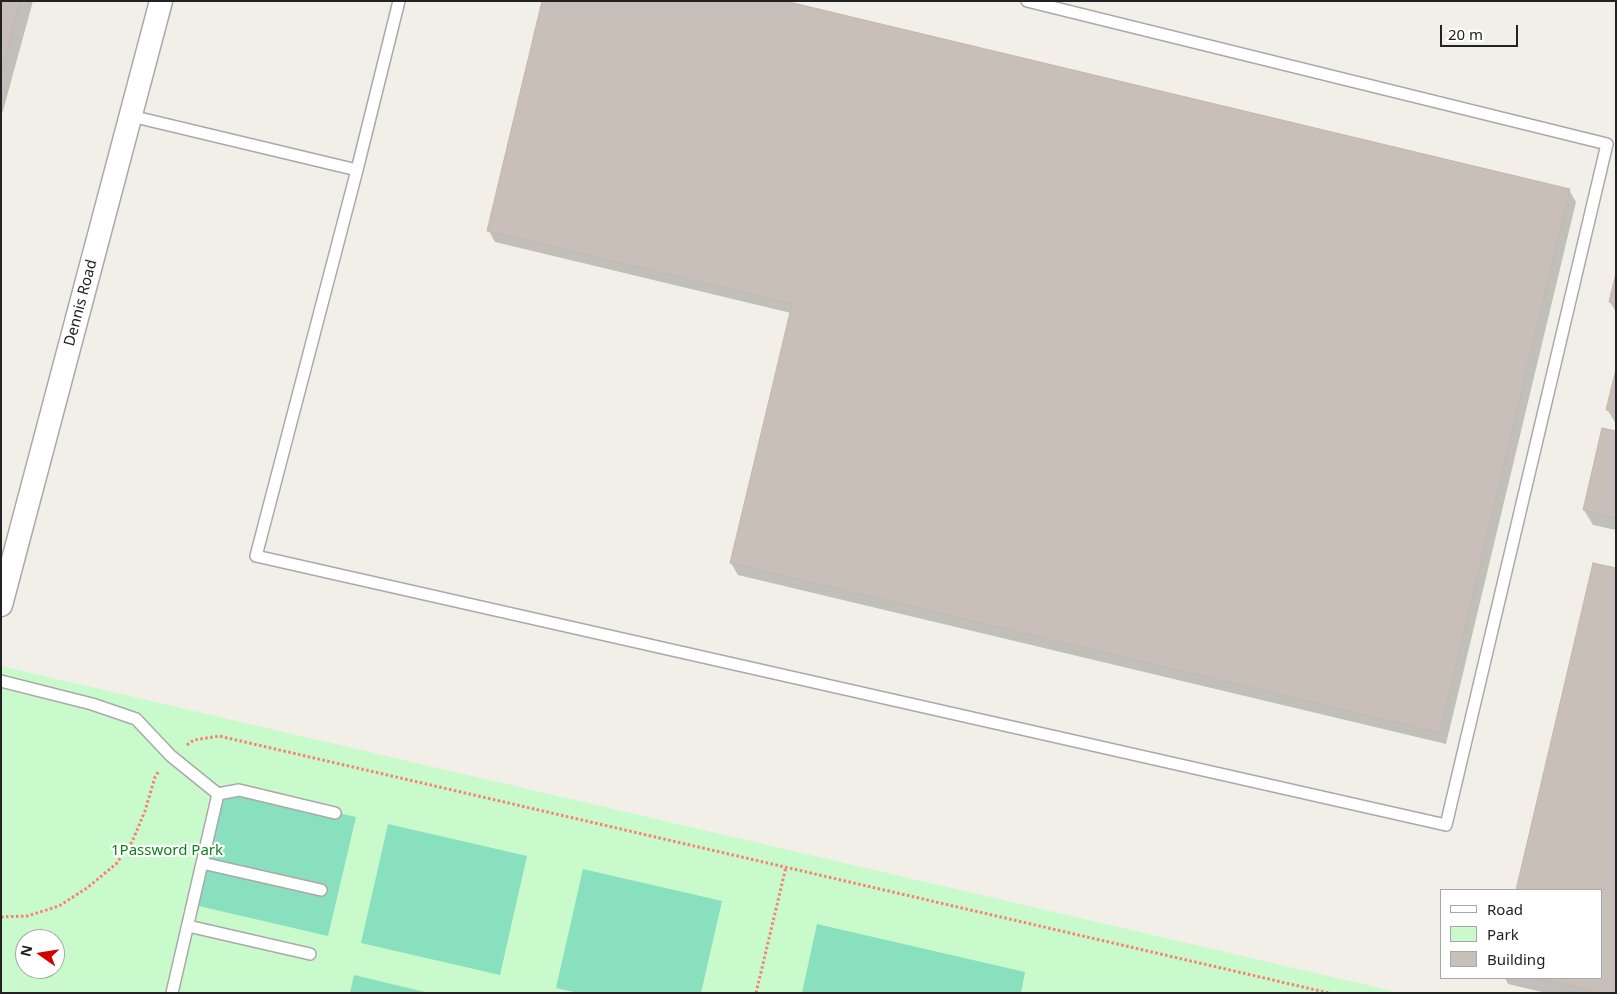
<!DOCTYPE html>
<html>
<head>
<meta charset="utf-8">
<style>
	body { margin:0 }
	#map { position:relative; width:1617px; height:994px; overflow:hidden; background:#f2efe9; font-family:"Noto Sans",sans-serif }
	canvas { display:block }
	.frame { position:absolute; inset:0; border:2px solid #222; pointer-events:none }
	.legend { position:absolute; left:1440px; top:889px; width:162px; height:90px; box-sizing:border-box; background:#fff; border:1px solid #a7a7a7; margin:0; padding:6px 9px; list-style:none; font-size:15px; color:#222 }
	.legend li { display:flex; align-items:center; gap:10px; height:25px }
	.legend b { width:25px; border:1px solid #a7a7a7 }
	.north { position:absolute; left:15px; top:929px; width:50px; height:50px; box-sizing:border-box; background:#fff; border:1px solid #a7a7a7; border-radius:50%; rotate:283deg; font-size:14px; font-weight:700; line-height:20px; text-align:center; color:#222 }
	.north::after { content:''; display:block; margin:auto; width:18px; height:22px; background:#d40000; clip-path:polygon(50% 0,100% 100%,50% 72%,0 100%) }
	.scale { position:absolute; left:1440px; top:25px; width:78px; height:22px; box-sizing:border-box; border:2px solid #222; border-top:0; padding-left:6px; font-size:15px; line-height:18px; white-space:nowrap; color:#222; -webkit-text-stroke:4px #fff; paint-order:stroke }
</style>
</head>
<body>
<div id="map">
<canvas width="1617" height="994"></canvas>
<div class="frame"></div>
<ul class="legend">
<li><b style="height:6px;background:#fff"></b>Road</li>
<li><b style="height:14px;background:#c8facc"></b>Park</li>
<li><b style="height:14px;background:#c7bfb8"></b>Building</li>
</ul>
<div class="north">N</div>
<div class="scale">20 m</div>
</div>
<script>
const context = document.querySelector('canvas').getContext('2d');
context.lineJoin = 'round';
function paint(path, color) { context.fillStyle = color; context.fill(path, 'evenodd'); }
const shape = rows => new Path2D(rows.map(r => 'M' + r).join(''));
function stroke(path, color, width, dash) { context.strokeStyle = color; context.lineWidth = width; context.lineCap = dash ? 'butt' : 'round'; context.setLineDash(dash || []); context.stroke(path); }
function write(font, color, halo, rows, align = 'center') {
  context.font = font + ' "Noto Sans",sans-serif'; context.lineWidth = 4.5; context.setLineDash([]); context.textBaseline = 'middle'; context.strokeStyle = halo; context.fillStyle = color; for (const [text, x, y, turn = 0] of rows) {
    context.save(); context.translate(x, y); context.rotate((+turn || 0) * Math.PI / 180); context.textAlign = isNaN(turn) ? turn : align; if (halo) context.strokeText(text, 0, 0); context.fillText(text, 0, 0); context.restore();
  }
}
paint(shape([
	[1,666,1401,993,1,993],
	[25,939,55,939,55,969,25,969]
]), '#c8facc');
paint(shape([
	[217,785,356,817,328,936,190,904],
	[388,824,527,856,500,975,361,943],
	[583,869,722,901,701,993,578,993,556,988],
	[817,924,1025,972,1021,993,802,993],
	[354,975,429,993,350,993]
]), '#88e0be');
paint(shape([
	[1,1,33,1,1,118],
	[1569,190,1576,202,1446,744,738,575,731,563,791,313,495,242,489,231],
	[1616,278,1616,312,1610,302],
	[1616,374,1616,424,1607,409],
	[1616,432,1616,530,1593,525,1584,510],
	[1594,564,1616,993,1546,993,1508,984,1505,978,1601,978,1601,890,1518,890]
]), '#0003');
const building = shape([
	[1,1,20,1,1,72,1,1],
	[542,1,785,1,1570,189,1440,733,730,563,792,304,487,231,542,1],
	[1616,273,1616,304,1609,302,1616,273],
	[1616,369,1616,412,1606,410,1616,369],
	[1602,428,1616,431,1616,518,1583,510,1602,428],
	[1593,563,1616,568,1616,993,1600,993,1536,978,1601,978,1601,890,1516,890,1593,563]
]);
paint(building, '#c7bfb8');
stroke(building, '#c4b6ab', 1);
const service = shape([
	[131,116,357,170,256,556,1446,825,1607,144,1027,1],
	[357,170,399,1],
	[1,681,92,704,136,719,171,756,218,794,172,993],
	[218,794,239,790,335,813],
	[202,863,321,890],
	[188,926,310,954]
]);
const minor = shape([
	[1,605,161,1]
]);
stroke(service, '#a9a9a9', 14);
stroke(minor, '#a9a9a9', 25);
stroke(shape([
	[187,745,194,740,219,736,1329,993],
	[1,917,27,916,59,906,87,888,116,864,132,842,145,811,155,777,159,771],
	[756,993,786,867]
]), '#fa8072', 3, [2.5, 2.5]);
stroke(service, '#fff', 11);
stroke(minor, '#fff', 22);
write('15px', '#222', '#fff', [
	["Dennis Road",81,303,-75]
]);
write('15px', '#0c8416', '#fff', [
	["1Password Park",167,851]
]);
</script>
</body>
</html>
